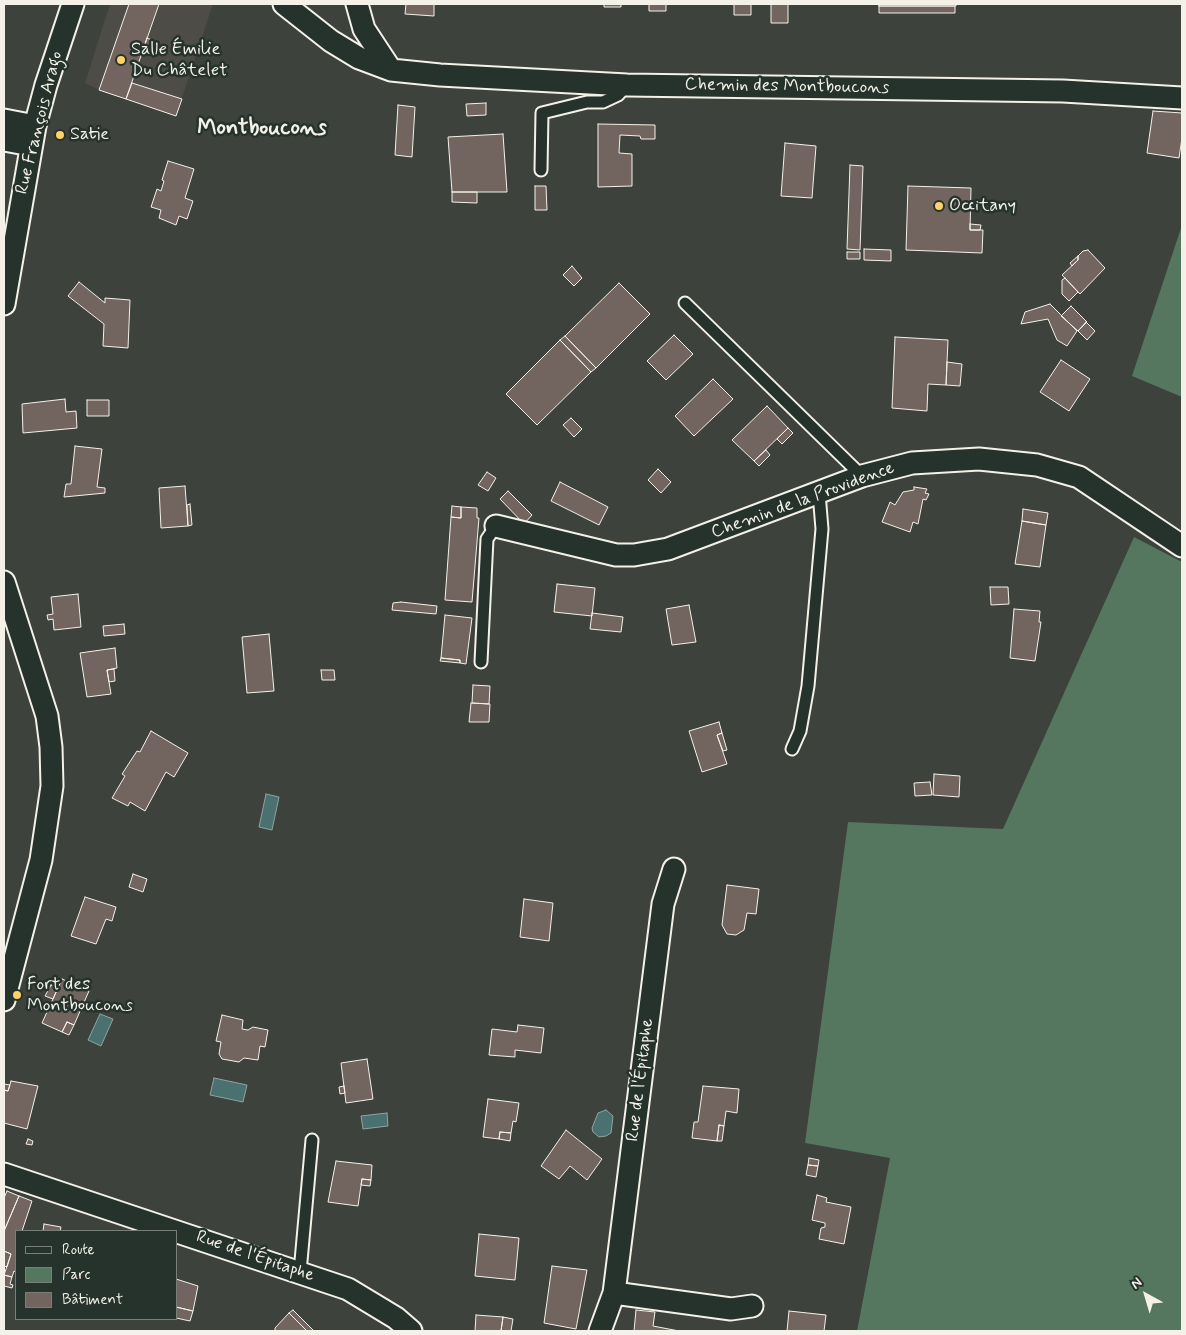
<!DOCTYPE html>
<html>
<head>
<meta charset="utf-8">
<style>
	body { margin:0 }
	#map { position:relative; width:1186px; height:1335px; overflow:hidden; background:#3d423c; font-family:Mynerve,sans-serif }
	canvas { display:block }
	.frame { position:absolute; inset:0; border:5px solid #f4f1e8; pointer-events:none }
	.legend { position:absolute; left:15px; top:1230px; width:162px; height:90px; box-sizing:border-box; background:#26332d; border:1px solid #787f78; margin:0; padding:6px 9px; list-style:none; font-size:15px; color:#f4f1e8 }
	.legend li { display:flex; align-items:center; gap:10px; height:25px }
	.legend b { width:25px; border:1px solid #787f78 }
	.north { position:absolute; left:1121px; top:1270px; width:50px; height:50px; -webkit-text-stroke:4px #26332d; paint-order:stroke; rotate:321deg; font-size:14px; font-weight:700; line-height:20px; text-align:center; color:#f4f1e8 }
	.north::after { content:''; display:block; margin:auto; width:18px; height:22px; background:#f4f1e8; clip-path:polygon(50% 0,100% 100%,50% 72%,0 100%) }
</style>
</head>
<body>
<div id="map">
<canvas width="1186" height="1335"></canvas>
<div class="frame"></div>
<ul class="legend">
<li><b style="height:6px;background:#26332d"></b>Route</li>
<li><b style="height:14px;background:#55765f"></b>Parc</li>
<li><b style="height:14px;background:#726560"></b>Bâtiment</li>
</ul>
<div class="north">N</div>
</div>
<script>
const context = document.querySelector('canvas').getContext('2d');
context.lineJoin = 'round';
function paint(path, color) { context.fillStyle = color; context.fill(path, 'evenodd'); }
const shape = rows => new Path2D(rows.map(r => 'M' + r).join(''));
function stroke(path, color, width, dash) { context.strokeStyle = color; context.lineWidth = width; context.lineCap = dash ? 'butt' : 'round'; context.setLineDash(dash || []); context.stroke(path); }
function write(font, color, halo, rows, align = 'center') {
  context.font = font + ' Mynerve,sans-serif'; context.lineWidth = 5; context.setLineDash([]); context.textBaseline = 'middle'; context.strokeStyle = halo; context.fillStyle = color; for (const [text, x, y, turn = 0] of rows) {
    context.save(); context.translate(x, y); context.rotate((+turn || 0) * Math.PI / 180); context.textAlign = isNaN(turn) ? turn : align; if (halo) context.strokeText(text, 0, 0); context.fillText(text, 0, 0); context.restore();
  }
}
paint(shape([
	[110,4,213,4,176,116,99,90,85,83]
]), '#4d4c47');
paint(shape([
	[1182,225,1182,397,1132,376],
	[1134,537,1182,562,1182,1331,857,1331,890,1158,805,1143,848,822,1003,829]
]), '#55765f');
const water = shape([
	[266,794,279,797,272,830,259,827,266,794],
	[100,1014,113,1019,101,1046,88,1040,100,1014],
	[214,1078,247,1085,243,1102,210,1095,214,1078],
	[606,1110,613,1116,611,1133,606,1136,599,1137,593,1132,592,1128,598,1113,606,1110],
	[387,1113,388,1126,363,1129,361,1116,387,1113]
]);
paint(water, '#4b7070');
stroke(water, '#8fa4a0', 1);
const building = shape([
	[129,4,159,4,126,99,99,90,129,4],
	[406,4,434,4,434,16,405,14,406,4],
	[604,4,621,4,621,7,604,7,604,4],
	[649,4,666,4,666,11,649,11,649,4],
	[734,4,751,4,751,15,734,15,734,4],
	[771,4,788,4,788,23,771,23,771,4],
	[878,4,956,4,956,6,879,6,878,4],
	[879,6,955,6,955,13,879,13,879,6],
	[147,38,156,42,152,55,142,52,147,38],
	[132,83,182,99,176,116,126,99,132,83],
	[486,103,486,115,467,116,466,104,486,103],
	[398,105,415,107,412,157,395,155,398,105],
	[1153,111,1182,113,1182,138,1179,158,1147,153,1153,111],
	[598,124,655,125,655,139,641,139,640,136,620,135,619,153,632,154,632,186,598,187,598,124],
	[503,134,507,192,452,192,448,137,503,134],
	[785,143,816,146,812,198,781,196,785,143],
	[168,161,194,169,185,198,193,201,187,219,179,216,176,225,159,218,161,210,151,207,157,189,161,191,164,181,162,180,168,161],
	[850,165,863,166,860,250,847,249,850,165],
	[535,186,546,186,547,210,535,210,535,186],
	[908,186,971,188,970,230,983,230,982,253,906,250,908,186],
	[452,192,477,192,477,203,452,202,452,192],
	[970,224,981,225,980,230,970,230,970,224],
	[864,249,891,250,891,261,864,260,864,249],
	[1088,250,1105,268,1080,294,1062,275,1078,260,1078,256,1083,251,1088,250],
	[847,252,860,252,860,259,847,259,847,252],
	[1078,256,1078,260,1072,266,1070,263,1078,256],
	[572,266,582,278,574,286,563,275,572,266],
	[1065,278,1078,292,1069,301,1062,294,1062,280,1065,278],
	[79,282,105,303,105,298,130,300,128,348,103,346,104,324,68,296,79,282],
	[619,283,650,314,596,368,565,336,619,283],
	[1050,304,1077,331,1067,346,1057,340,1048,319,1021,324,1025,312,1050,304],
	[1071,306,1087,322,1078,331,1061,316,1071,306],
	[1086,322,1095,331,1087,340,1078,331,1086,322],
	[674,335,693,354,666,380,647,361,674,335],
	[565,336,596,368,591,372,560,340,565,336],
	[895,337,948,340,946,385,928,384,927,411,892,408,895,337],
	[560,340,591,372,537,425,506,394,560,340],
	[1061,360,1090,379,1069,411,1040,392,1061,360],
	[947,362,962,364,960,386,946,385,947,362],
	[713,379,733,399,694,436,675,416,713,379],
	[65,399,66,412,76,411,77,428,23,433,22,404,65,399],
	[87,400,109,400,109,416,87,416,87,400],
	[767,406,788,428,754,461,732,440,767,406],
	[571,418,582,429,574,437,563,425,571,418],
	[788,428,793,433,782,444,777,439,788,428],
	[75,446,102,449,97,487,105,488,105,493,64,497,66,484,71,484,75,446],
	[766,450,770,455,759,466,754,461,766,450],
	[658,469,671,482,661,493,648,480,658,469],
	[487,472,496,478,488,491,478,485,487,472],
	[560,482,608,507,599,525,551,501,560,482],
	[185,486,188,526,161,528,159,488,185,486],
	[914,487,927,489,925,493,929,494,926,500,923,499,918,524,913,522,910,532,882,522,890,502,895,505,903,492,914,490,914,487],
	[508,491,532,515,524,524,500,499,508,491],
	[190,504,192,525,188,526,187,505,190,504],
	[452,506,461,507,461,518,451,517,452,506],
	[461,507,477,508,477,518,479,518,472,602,445,600,451,517,461,518,461,507],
	[1023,509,1048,513,1046,525,1022,521,1023,509],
	[1022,521,1046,525,1040,567,1015,564,1022,521],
	[557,584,595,588,592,616,554,612,557,584],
	[990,587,1008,587,1009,604,991,605,990,587],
	[78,594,81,627,54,630,53,619,48,620,47,615,53,614,51,597,78,594],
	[401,602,437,606,436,614,392,610,393,603,401,602],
	[689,605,696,642,672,645,666,609,689,605],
	[1014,609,1040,611,1039,622,1041,622,1035,661,1010,658,1014,609],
	[592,613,623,617,621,632,590,629,592,613],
	[445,615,472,618,466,664,460,663,460,660,441,658,445,615],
	[124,624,125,634,104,636,103,626,124,624],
	[269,634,274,691,247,693,242,637,269,634],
	[115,648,117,668,107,670,111,694,87,697,80,653,115,648],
	[441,658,460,660,460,663,440,661,441,658],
	[114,669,115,681,109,682,107,670,114,669],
	[321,670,334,670,335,680,322,680,321,670],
	[473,685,490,686,489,704,472,703,473,685],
	[471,703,490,704,489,722,469,722,471,703],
	[719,722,722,733,717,735,727,764,702,772,689,731,719,722],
	[151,731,188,753,174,777,166,772,145,811,130,802,128,806,112,798,125,776,122,774,137,751,140,752,151,731],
	[722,733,727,750,723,751,717,735,722,733],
	[934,774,960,776,959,797,933,795,934,774],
	[930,782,932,795,915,796,914,783,930,782],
	[133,874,147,879,143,892,129,887,133,874],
	[727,885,759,889,756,914,747,913,744,930,736,935,727,934,722,925,727,885],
	[85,897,116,907,112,921,106,919,96,944,71,936,85,897],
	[524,899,553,903,549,941,520,937,524,899],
	[62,979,89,991,74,1025,67,1022,62,1032,42,1023,62,979],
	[51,985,58,988,53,999,45,996,51,985],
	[222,1015,243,1020,242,1029,248,1030,253,1027,268,1030,265,1047,260,1046,258,1060,244,1058,239,1062,222,1059,219,1054,221,1042,216,1041,222,1015],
	[67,1022,74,1025,69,1035,62,1032,67,1022],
	[518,1025,544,1028,541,1053,515,1050,515,1057,489,1055,492,1029,517,1032,518,1025],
	[367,1059,373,1099,346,1103,341,1063,367,1059],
	[11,1081,38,1086,27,1129,4,1123,4,1090,8,1091,11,1081],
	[4,1084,10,1085,8,1091,4,1090,4,1084],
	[344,1086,345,1093,340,1094,339,1087,344,1086],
	[703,1086,739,1089,737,1113,726,1111,724,1126,719,1125,717,1141,692,1138,694,1122,698,1122,703,1086],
	[488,1099,519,1103,516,1122,513,1121,511,1133,500,1132,499,1139,483,1137,488,1099],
	[719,1125,724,1126,722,1141,717,1141,719,1125],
	[566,1130,602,1159,587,1180,570,1166,559,1179,541,1166,566,1130],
	[500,1132,511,1133,510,1141,499,1139,500,1132],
	[28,1139,33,1141,32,1145,26,1144,28,1139],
	[809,1158,819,1160,818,1166,808,1165,809,1158],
	[336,1161,372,1165,371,1180,362,1179,358,1206,328,1202,336,1161],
	[808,1165,818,1166,816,1177,806,1175,808,1165],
	[362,1179,371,1180,370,1186,361,1185,362,1179],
	[7,1191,19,1196,4,1231,4,1198,7,1191],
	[817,1195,827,1198,826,1202,851,1207,844,1244,819,1239,821,1228,825,1227,825,1223,812,1220,817,1195],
	[19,1196,32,1201,22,1231,16,1231,16,1272,14,1271,12,1277,4,1275,11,1254,4,1251,4,1231,19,1196],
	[44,1224,61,1227,60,1231,43,1231,44,1224],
	[479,1234,519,1238,515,1280,475,1276,479,1234],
	[4,1251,11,1254,7,1267,4,1266,4,1251],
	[552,1266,587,1270,576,1329,544,1323,552,1266],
	[4,1275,12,1277,10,1284,13,1285,12,1288,4,1286,4,1275],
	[176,1279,198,1286,193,1311,176,1307,176,1279],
	[176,1307,193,1311,190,1321,176,1318,176,1307],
	[293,1310,313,1330,312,1331,307,1331,289,1313,293,1310],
	[636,1310,655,1312,653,1326,679,1331,634,1331,636,1310],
	[789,1311,826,1315,824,1331,787,1331,789,1311],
	[289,1313,307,1331,275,1331,275,1328,289,1313],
	[476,1315,503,1317,501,1331,475,1331,476,1315],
	[503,1317,513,1319,511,1331,501,1331,503,1317]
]);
paint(building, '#726560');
stroke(building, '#f4f1e8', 1);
const lane = shape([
	[541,170,542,113,587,102,603,102,618,95,627,85],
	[685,303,862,476],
	[481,662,487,539,496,526],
	[792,749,800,731,808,686,822,529,819,493],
	[300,1272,312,1140]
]);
const street = shape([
	[284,4,331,41,359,58,391,70,440,75,627,85,1063,91,1182,98],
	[357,4,364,29,391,70],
	[4,120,35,126],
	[4,140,31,145],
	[4,304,35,126,46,85,73,4],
	[496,526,616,555,634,555,668,549,862,476,912,463,979,459,1037,465,1079,477,1182,546],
	[4,582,47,716,51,747,52,786,41,860,4,1000],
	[4,1174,348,1289,396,1318,411,1331],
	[614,1293,731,1309,752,1306],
	[600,1331,614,1293,663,904,674,869]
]);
stroke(lane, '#f4f1e8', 15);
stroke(street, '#f4f1e8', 25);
stroke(lane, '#26332d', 11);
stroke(street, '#26332d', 21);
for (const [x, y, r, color] of [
	[121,60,5,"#ffd166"],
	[60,135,5,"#ffd166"],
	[939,206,5,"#ffd166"],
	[17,995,5,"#ffd166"]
]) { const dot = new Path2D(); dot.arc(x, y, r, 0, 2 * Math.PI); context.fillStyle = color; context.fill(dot); stroke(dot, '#26332d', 2); }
write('18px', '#f4f1e8', '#26332d', [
	["Salle Émilie",131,50],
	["Du Châtelet",131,71],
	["Satie",70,135],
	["Occitany",949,206],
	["Fort des",27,985],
	["Montboucons",27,1006]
], 'left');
write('18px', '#f4f1e8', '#26332d', [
	["Chemin des Montboucons",787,87,1],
	["Rue François Arago",40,123,-76],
	["Chemin de la Providence",803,501,-20],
	["Rue de l'Épitaphe",641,1080,-83],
	["Rue de l'Épitaphe",255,1257,19]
]);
write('bold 22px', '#f4f1e8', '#26332d', [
	["Montboucons",262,129]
]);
</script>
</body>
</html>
